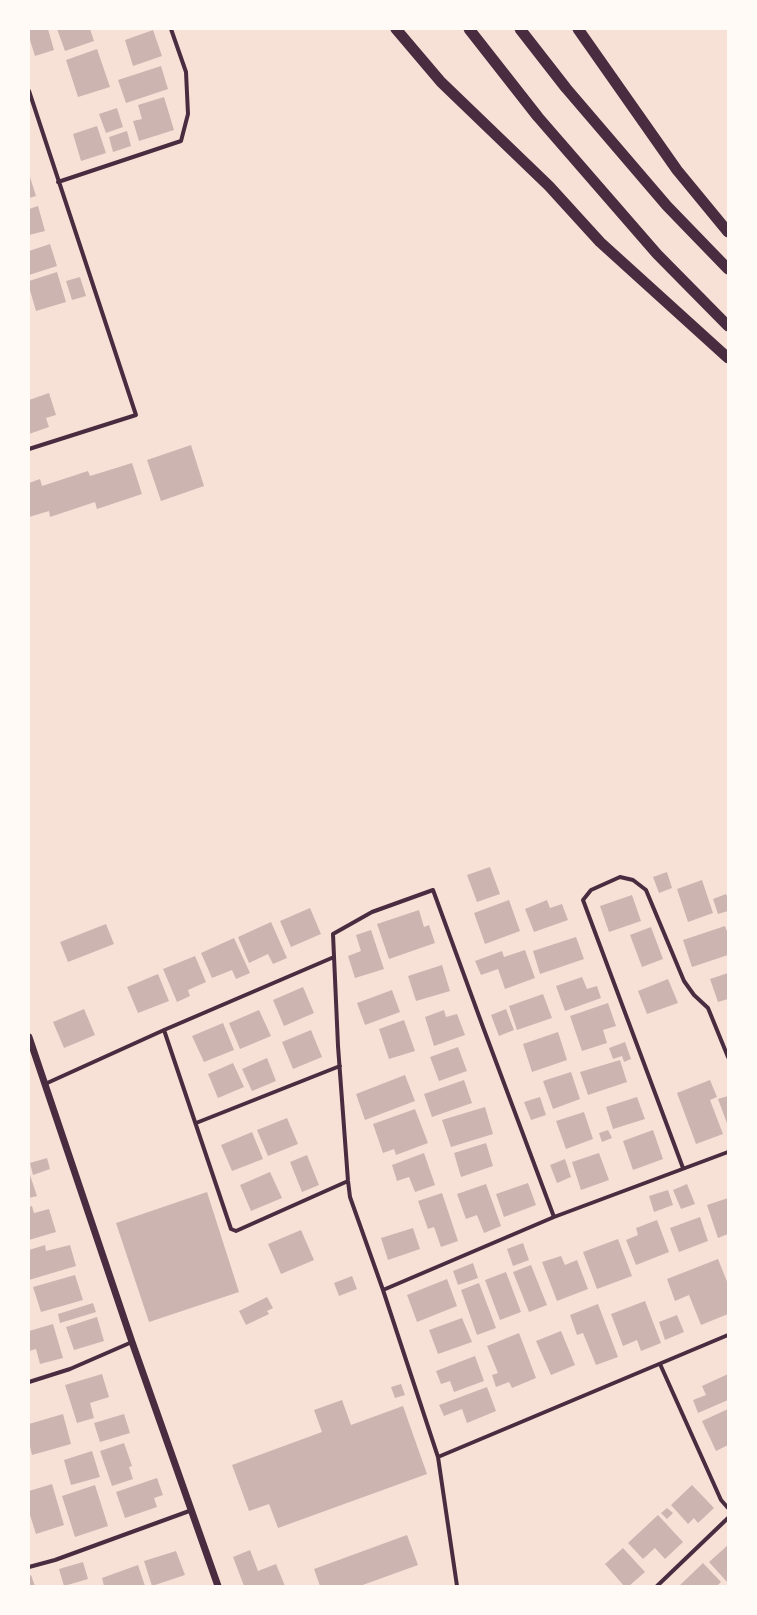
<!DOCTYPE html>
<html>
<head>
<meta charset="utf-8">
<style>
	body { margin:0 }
	#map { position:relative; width:757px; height:1615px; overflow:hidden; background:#f7e1d7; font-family:"Work Sans",sans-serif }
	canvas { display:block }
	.frame { position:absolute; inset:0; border:30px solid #fffaf5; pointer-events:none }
</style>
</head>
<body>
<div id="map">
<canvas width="757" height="1615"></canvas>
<div class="frame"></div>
</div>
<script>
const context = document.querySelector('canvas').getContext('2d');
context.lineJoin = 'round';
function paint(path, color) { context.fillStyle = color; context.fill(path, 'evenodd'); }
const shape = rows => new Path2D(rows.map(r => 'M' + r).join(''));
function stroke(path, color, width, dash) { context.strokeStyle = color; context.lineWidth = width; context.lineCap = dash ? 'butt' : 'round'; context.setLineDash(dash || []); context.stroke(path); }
paint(shape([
	[29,29,48,29,54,50,35,56,29,37],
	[57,29,90,29,94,41,65,51],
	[153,30,162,56,133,66,125,40],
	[97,49,110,87,78,97,66,60],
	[161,66,168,89,126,103,118,80],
	[164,97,174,130,139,141,133,121,142,119,138,105],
	[117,108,123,127,106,133,99,114],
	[97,126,106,153,81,161,73,134],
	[127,131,131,146,113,152,109,137],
	[29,174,36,196,29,198],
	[38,206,45,231,29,235,29,209],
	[50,244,57,266,29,275,29,251],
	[57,272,66,302,36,311,29,287,29,281],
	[80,277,86,296,72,300,66,281],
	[49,393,56,415,46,418,49,427,29,434,29,400],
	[191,445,204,486,161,501,147,460],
	[132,463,142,494,97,509,95,502,50,517,49,511,29,517,29,483,40,479,42,486,88,471,90,476],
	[490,867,500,894,477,902,467,875],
	[667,872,672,888,659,893,653,877],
	[702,880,713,913,688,922,677,889],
	[726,894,728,899,728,911,718,914,713,899],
	[632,895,641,921,609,932,600,906],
	[509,900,520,931,485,944,474,913],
	[547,900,550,908,562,904,568,920,534,932,525,909],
	[310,908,321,934,291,947,280,921],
	[419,910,424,927,429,925,435,943,389,959,377,924],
	[271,922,287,958,273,964,268,954,249,963,238,937],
	[106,924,114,944,68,962,60,942],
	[725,926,728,934,728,955,692,967,683,940],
	[651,927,663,959,642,967,630,935],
	[371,930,384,969,355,978,348,956,361,951,356,935],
	[576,937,584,959,540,974,533,951],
	[234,938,250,973,236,979,232,970,212,978,201,953],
	[525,950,535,978,505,989,498,969,481,975,475,961,502,951,504,957],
	[195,956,206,982,188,990,190,996,177,1002,163,969],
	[442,965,450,991,416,1001,408,976],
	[728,973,728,999,718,1002,710,979],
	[158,974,169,1001,138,1013,127,987],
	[582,977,587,989,597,986,601,998,565,1011,556,986],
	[668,979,678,1003,647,1014,638,991],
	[303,987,314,1013,284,1026,273,1000],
	[392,990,400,1012,365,1025,357,1003],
	[543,994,552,1018,517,1030,509,1006],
	[608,1003,616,1026,603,1030,607,1043,582,1051,570,1016],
	[84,1009,95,1035,64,1048,53,1022],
	[506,1009,514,1030,499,1036,491,1015],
	[259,1010,271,1036,240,1049,229,1023],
	[444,1010,446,1017,457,1014,465,1035,434,1046,425,1017],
	[404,1020,415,1051,389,1059,379,1029],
	[223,1023,234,1050,204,1062,192,1036],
	[311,1030,322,1057,293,1069,282,1042],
	[558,1032,567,1060,532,1072,523,1044],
	[625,1042,631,1059,624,1062,622,1056,613,1059,609,1048],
	[458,1047,467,1071,439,1081,430,1057],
	[267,1058,276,1081,252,1091,242,1069],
	[620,1060,627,1082,588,1095,580,1072],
	[233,1063,244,1087,218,1098,208,1074],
	[571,1072,580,1099,553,1109,543,1081],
	[405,1075,415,1101,365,1120,356,1094],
	[464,1080,472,1103,432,1117,424,1094],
	[710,1080,717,1097,710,1100,723,1134,696,1144,677,1093],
	[728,1096,728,1126,718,1099],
	[540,1097,546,1115,531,1120,524,1102],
	[637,1097,645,1119,613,1129,606,1107],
	[485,1107,493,1134,451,1147,442,1120],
	[415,1109,428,1143,396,1155,394,1149,383,1153,373,1124],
	[584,1112,593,1139,566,1149,556,1121],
	[287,1118,298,1144,268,1156,257,1130],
	[608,1130,612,1138,602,1142,599,1133],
	[653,1130,663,1159,633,1170,623,1141],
	[252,1132,263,1159,232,1171,221,1145],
	[486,1143,493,1166,461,1177,454,1153],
	[424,1153,435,1185,415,1192,409,1177,397,1181,392,1165],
	[599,1153,609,1180,581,1190,572,1162],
	[307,1155,319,1185,302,1192,290,1162],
	[47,1158,50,1169,33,1175,30,1163],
	[565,1159,571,1177,557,1183,550,1165],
	[29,1172,37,1196,29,1198],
	[270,1172,282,1198,251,1211,240,1185],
	[528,1183,536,1205,504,1217,496,1194],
	[486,1184,501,1226,484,1233,477,1215,466,1219,457,1194],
	[687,1184,695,1204,681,1209,673,1190],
	[668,1190,673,1205,654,1212,649,1196],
	[207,1192,239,1292,149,1322,116,1223],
	[442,1193,458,1241,441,1247,434,1227,428,1229,418,1201],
	[728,1198,728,1234,718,1238,707,1205],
	[32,1206,34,1213,49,1209,56,1232,29,1240,29,1207],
	[700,1217,708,1241,679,1252,670,1228],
	[657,1220,669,1252,636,1265,626,1240,638,1235,636,1228],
	[413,1228,420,1249,388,1260,381,1238],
	[301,1230,314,1260,281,1274,268,1244],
	[618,1239,632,1276,597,1289,583,1252],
	[523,1243,529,1260,513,1266,507,1249],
	[45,1245,46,1251,70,1245,76,1266,29,1280,29,1250],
	[561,1256,565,1265,577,1260,588,1289,557,1301,542,1262],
	[718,1259,728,1284,728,1314,701,1325,689,1295,675,1301,667,1279],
	[473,1263,478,1278,458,1285,453,1271],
	[531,1265,547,1305,529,1312,513,1272],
	[506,1272,521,1312,500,1320,485,1280],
	[75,1275,83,1300,41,1312,33,1287],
	[352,1276,357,1289,339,1296,334,1283],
	[447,1279,457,1306,417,1322,407,1295],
	[479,1283,496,1328,477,1335,461,1290],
	[267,1297,273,1308,267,1311,269,1314,246,1325,239,1311],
	[645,1301,661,1343,641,1351,637,1340,623,1346,611,1314],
	[93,1303,96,1312,60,1323,58,1314],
	[598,1304,618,1357,596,1365,583,1333,577,1335,570,1315],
	[677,1315,684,1332,665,1340,659,1322],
	[97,1317,104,1341,74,1350,66,1327],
	[462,1318,472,1342,438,1354,429,1330],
	[53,1324,63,1358,40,1364,36,1349,29,1351,29,1331],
	[561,1331,575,1365,551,1375,536,1341],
	[519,1333,536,1378,512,1388,509,1382,496,1387,492,1375,498,1373,487,1346],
	[475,1356,484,1381,454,1392,450,1381,441,1384,436,1371],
	[102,1374,109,1397,90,1403,94,1418,77,1423,65,1385],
	[728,1374,728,1400,698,1413,693,1400,706,1395,702,1386],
	[401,1384,405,1395,395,1398,391,1387],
	[487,1387,496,1411,467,1423,462,1409,444,1416,439,1405],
	[342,1400,351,1425,403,1406,427,1474,278,1528,269,1504,249,1511,232,1465,322,1432,314,1410],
	[728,1409,728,1445,716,1451,702,1421],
	[63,1414,71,1444,32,1455,29,1442,29,1424],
	[124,1414,130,1433,100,1442,94,1423],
	[124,1443,132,1466,129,1467,133,1479,112,1486,100,1451],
	[92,1451,100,1477,71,1485,64,1460],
	[157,1478,163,1495,154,1498,157,1507,125,1518,116,1492],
	[52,1484,64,1525,36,1534,29,1512,29,1491],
	[95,1485,108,1526,75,1537,62,1496],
	[692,1485,714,1508,698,1523,694,1518,688,1524,671,1505],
	[667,1508,673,1513,667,1519,661,1513],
	[658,1515,683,1542,665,1559,655,1548,643,1559,628,1543],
	[407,1535,418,1565,360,1586,320,1586,314,1569],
	[728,1545,728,1583,709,1562],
	[623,1548,645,1572,629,1586,624,1586,605,1564],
	[250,1550,258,1571,276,1564,285,1586,244,1586,233,1557],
	[176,1551,185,1575,152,1586,144,1561],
	[83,1562,88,1579,64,1586,59,1569],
	[703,1563,721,1582,717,1586,679,1586],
	[138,1565,145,1586,104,1586,102,1578],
	[31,1575,35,1586,29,1586,29,1576]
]), '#ccb4b1');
stroke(shape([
	[29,91,136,415,29,449],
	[58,182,181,141,188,114,186,72,171,29],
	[164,1030,231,1229,236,1231,348,1181],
	[45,1084,164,1030,334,957],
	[196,1123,340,1066],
	[683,1168,583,900,591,890,620,877,633,880,646,890,684,981,694,995,708,1008,728,1057],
	[383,1290,554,1217,728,1152],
	[660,1364,721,1500,728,1508],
	[29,1382,70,1369,132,1342],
	[438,1457,728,1335],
	[29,1567,55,1560,192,1510],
	[457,1586,438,1457,383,1290,350,1197,348,1181,338,1046,333,934,372,912,433,890,483,1027,554,1217],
	[657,1586,728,1518]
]), '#4a2c40', 4);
stroke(shape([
	[29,1037,132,1342,218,1586]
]), '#4a2c40', 7);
stroke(shape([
	[396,29,441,82,549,186,600,242,728,358],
	[469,29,538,117,657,254,728,326],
	[520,29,566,88,667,206,728,269],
	[578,29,677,170,728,232]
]), '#4a2c40', 11);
</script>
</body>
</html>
